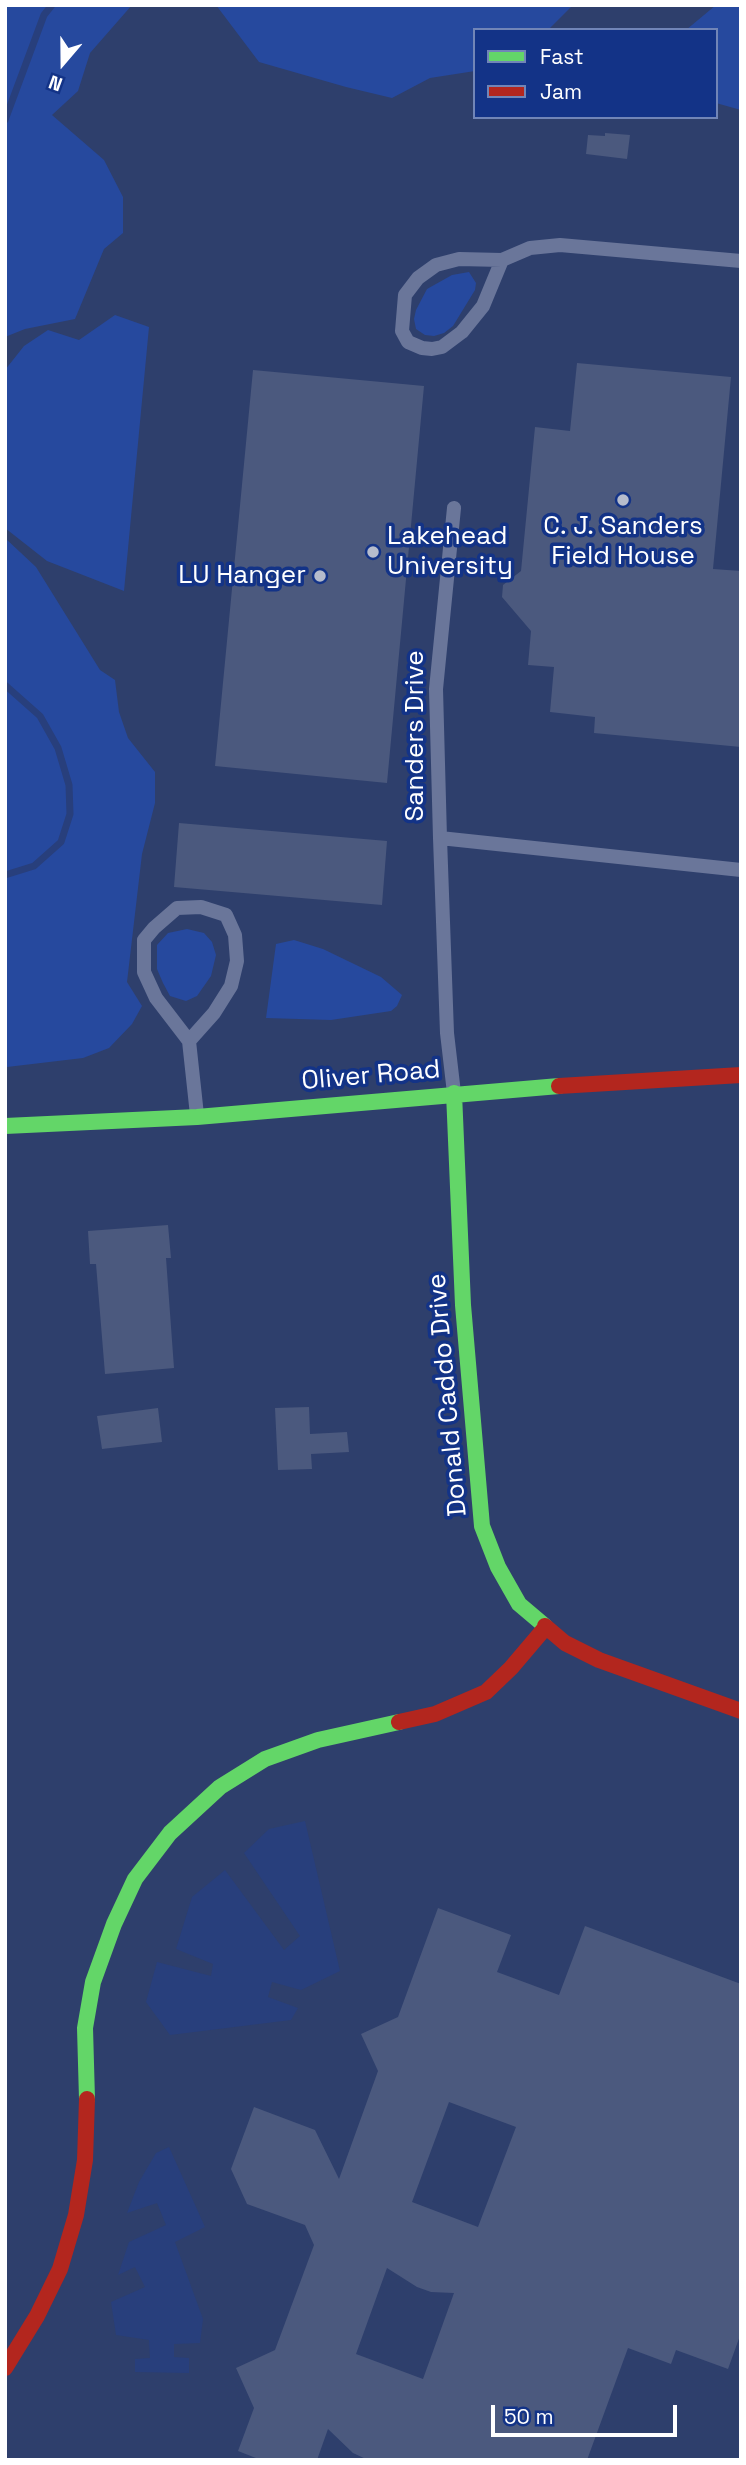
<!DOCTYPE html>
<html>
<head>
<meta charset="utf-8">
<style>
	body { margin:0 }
	#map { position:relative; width:746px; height:2465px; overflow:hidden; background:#2e3f6c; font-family:"Space Grotesk",sans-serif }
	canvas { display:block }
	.frame { position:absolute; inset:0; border:7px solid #fff; pointer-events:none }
	.legend { position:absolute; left:473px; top:28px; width:245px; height:91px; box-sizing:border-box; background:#133387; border:2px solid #7185b7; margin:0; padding:9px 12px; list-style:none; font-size:21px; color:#fff }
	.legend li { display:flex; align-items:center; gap:14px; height:35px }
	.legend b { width:35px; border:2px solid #7185b7 }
	.north { position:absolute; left:28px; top:28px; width:70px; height:70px; -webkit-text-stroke:5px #133387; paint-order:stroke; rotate:200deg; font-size:19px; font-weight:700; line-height:28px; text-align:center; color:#fff }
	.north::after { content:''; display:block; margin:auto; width:24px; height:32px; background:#fff; clip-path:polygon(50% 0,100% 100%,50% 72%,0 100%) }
	.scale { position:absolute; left:491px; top:2405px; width:186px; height:32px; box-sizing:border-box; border:4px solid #fff; border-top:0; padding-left:9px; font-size:21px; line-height:24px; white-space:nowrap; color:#fff; -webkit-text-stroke:5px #133387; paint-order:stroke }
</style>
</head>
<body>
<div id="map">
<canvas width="746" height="2465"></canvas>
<div class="frame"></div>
<ul class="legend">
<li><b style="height:9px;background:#63d668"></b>Fast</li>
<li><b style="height:9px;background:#b3261e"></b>Jam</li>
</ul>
<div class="north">N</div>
<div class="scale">50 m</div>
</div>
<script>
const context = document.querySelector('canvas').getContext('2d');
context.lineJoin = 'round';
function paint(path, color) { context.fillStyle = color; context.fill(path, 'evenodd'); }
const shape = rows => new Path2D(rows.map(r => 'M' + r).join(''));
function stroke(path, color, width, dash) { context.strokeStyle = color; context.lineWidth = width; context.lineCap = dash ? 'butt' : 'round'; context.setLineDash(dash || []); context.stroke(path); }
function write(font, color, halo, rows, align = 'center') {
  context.font = font + ' "Space Grotesk",sans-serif'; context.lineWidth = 7; context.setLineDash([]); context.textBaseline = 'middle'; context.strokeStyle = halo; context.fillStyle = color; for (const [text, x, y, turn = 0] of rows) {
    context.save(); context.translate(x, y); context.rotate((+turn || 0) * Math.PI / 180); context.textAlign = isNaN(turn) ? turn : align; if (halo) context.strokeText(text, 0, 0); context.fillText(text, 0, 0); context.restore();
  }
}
paint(shape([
	[5,5,132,5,90,53,78,91,52,115,104,160,123,197,123,233,104,249,75,319,25,329,5,337],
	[216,5,573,5,548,30,475,30,475,71,430,78,392,98,346,87,259,62],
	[716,5,741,5,741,110,716,103,716,30,686,30],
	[469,272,476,283,475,290,453,326,444,333,434,336,425,335,416,329,414,319,416,310,427,289,452,275],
	[115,315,149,327,124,591,47,561,5,528,5,370,24,346,48,330,79,340],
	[5,538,36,567,100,670,115,680,119,712,128,738,155,772,155,803,142,854,127,982,142,1006,132,1024,109,1048,83,1058,7,1067,5,1067],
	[187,929,204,933,212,942,216,955,211,976,197,996,186,1001,170,996,163,983,157,969,157,945,168,933],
	[294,940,323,949,381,977,402,995,397,1006,391,1011,331,1020,266,1018,276,944]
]), '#26499e');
paint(shape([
	[305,1821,340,1971,301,1990,272,1982,268,1997,298,2008,291,2020,170,2035,146,2002,157,1962,211,1976,213,1964,176,1949,192,1897,225,1870,284,1950,300,1936,244,1853,269,1829],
	[169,2147,205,2227,175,2242,203,2319,200,2343,174,2344,174,2357,189,2358,189,2373,135,2372,135,2359,150,2358,149,2340,116,2335,111,2302,145,2287,135,2267,118,2275,129,2242,166,2225,157,2203,127,2213,139,2182,156,2153]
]), '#283f7c');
stroke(shape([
	[5,120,44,15,52,5],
	[5,685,40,716,58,748,69,785,70,814,61,842,34,866,5,875]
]), '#283f7c', 7);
paint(shape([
	[605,133,630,135,627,159,586,154,588,135,605,136],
	[577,363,731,377,713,569,741,571,741,747,594,733,595,717,550,712,554,667,528,665,531,631,502,597,503,585,521,571,535,427,570,431],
	[253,370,424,386,387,783,215,766],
	[179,823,387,841,382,905,174,887],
	[168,1225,171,1258,166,1258,174,1368,105,1374,96,1264,90,1264,88,1231],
	[309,1407,310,1434,347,1432,349,1452,311,1454,312,1469,278,1470,275,1408],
	[158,1408,162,1442,102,1449,97,1416],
	[438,1908,511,1935,497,1972,559,1995,585,1926,741,1984,741,2333,728,2369,676,2350,671,2364,628,2348,587,2460,368,2460,353,2453,328,2429,317,2460,261,2460,238,2451,254,2408,236,2368,275,2350,314,2245,305,2225,247,2204,231,2169,254,2107,315,2130,339,2179,378,2071,361,2034,398,2017],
	[449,2102,516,2127,478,2227,412,2202],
	[387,2268,417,2287,431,2292,454,2293,423,2379,356,2354]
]), '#4b597e');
stroke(shape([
	[502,260,483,306,462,332,442,347,432,349,422,348,408,342,402,331,405,295,418,278,436,265,459,259,502,260,530,248,560,245,741,261],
	[440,838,436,689,454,508],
	[189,1041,156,998,144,972,144,940,154,928,177,908,201,907,226,915,235,935,237,961,231,986,214,1013,189,1041,197,1115],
	[454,1093,447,1033,440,838,741,870]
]), '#6a769a', 14);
stroke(shape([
	[454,1093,463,1305,482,1526,498,1567,519,1604,545,1626],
	[5,1126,197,1117,559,1086],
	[87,2099,85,2028,93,1982,114,1924,135,1879,170,1833,220,1787,265,1759,318,1740,399,1722]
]), '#63d668', 16);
stroke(shape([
	[559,1086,741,1075],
	[545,1626,565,1643,599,1660,741,1711],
	[399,1722,435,1714,486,1692,511,1668,545,1628],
	[5,2368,37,2316,60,2269,76,2215,85,2160,87,2099]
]), '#b3261e', 16);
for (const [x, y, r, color] of [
	[623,500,7,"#b6bccc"],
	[373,552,7,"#b6bccc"],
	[320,576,7,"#b6bccc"]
]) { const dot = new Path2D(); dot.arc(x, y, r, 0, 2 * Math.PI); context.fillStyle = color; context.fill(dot); stroke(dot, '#133387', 2.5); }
write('26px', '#fff', '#133387', [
	["C. J. Sanders",623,527],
	["Field House",623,557],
	["Lakehead",387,537,"left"],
	["University",387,567,"left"],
	["LU Hanger",306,576,"right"]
]);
write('26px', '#fff', '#133387', [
	["Sanders Drive",416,736,-90],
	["Oliver Road",371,1076,-5],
	["Donald Caddo Drive",448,1395,-95]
]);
</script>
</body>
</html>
